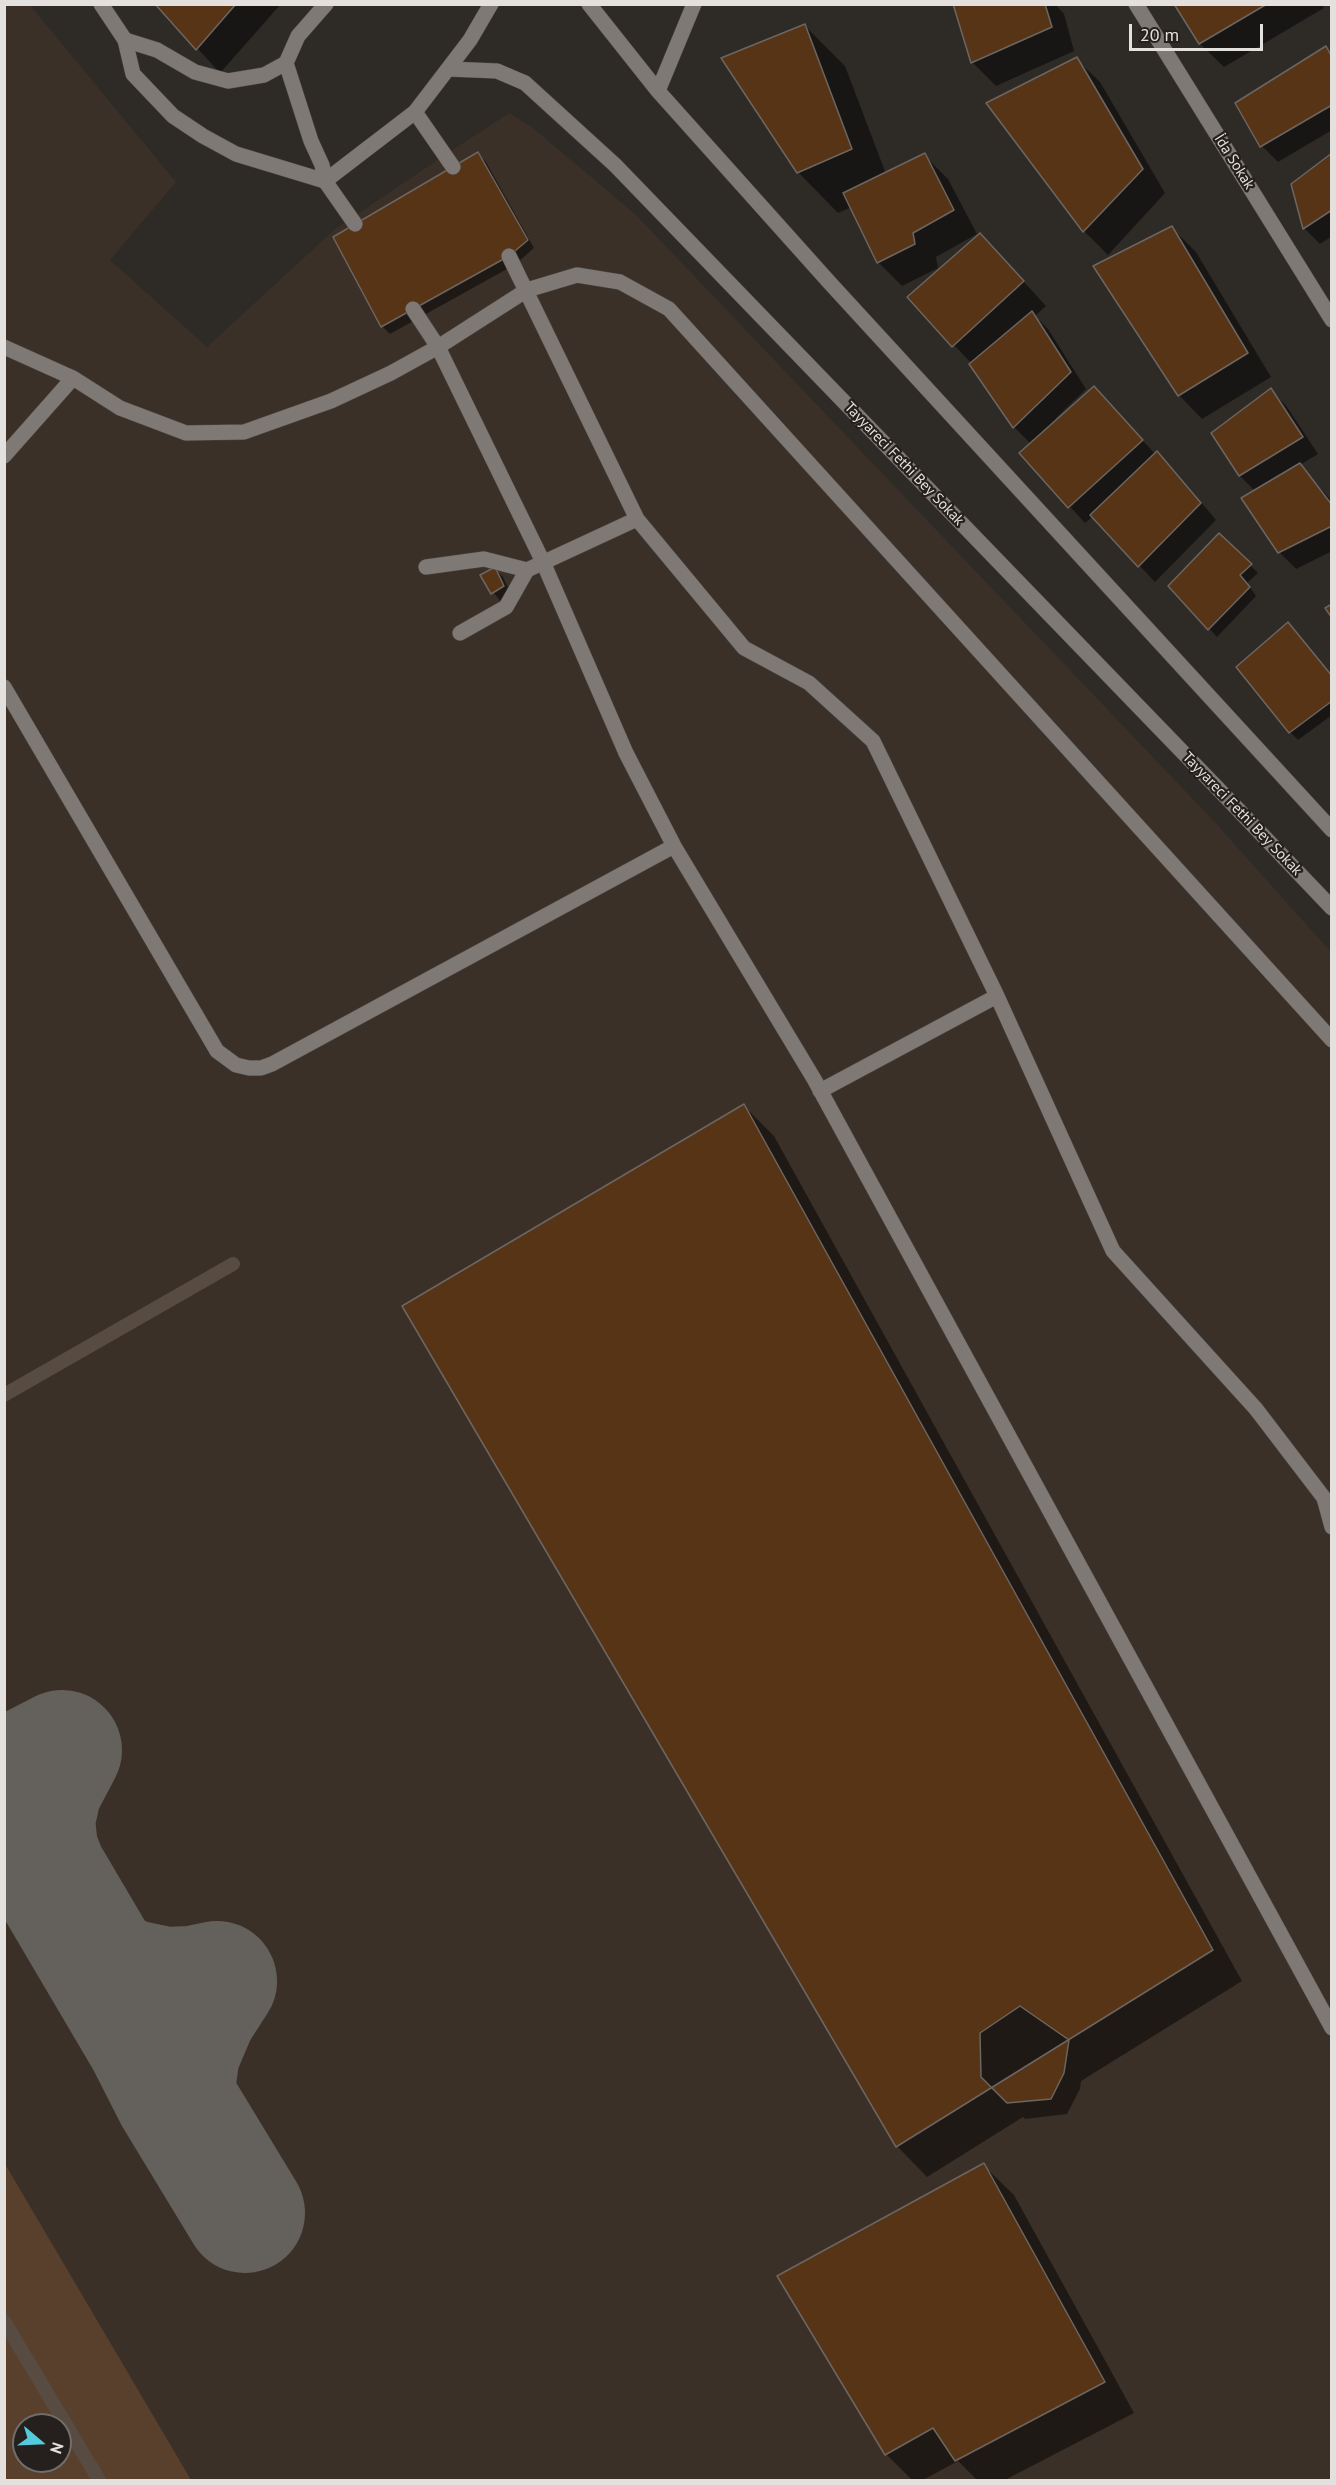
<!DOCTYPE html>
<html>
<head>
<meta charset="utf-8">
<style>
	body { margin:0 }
	#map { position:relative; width:1336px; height:2485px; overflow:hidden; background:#2e2a26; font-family:"PT Sans",sans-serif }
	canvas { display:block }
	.frame { position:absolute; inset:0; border:6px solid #e3e0dd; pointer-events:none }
	.north { position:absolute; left:12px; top:2413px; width:60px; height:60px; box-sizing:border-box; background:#25201d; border:2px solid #716d6a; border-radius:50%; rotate:109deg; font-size:16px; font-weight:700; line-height:24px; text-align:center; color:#e3e0dd }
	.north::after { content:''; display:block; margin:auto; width:21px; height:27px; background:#54cadd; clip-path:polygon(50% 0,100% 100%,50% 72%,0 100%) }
	.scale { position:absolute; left:1129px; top:24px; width:134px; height:27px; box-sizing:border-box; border:3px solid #e3e0dd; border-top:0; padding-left:8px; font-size:18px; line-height:21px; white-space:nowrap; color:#e3e0dd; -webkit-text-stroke:4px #25201d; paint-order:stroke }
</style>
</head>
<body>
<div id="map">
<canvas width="1336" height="2485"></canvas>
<div class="frame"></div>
<div class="north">N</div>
<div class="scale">20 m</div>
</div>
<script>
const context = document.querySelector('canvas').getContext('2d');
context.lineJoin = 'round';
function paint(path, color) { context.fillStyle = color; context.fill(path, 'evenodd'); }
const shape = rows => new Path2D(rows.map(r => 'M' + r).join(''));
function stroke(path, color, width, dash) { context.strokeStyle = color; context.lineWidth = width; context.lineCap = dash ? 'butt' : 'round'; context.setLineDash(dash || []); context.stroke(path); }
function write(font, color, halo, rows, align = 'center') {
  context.font = font + ' "PT Sans",sans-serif'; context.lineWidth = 4.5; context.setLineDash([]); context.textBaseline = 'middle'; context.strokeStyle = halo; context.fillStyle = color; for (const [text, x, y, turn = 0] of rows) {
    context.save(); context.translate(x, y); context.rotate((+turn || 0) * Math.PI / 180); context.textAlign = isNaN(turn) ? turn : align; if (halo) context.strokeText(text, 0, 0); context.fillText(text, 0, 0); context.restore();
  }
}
paint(shape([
	[29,4,176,182,110,260,207,347,334,230,445,155,509,113,533,128,635,214,1210,817,1331,952,1332,2480,5,2480,4,5],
	[24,2425,60,2425,60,2461,24,2461]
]), '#3a3028');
paint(shape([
	[5,2164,191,2480,5,2480],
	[24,2425,60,2425,60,2461,24,2461]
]), '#59402d');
paint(shape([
	[157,4,281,4,220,73],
	[955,4,1055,4,1064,14,1074,51,996,86,973,63],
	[1175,4,1321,4,1324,8,1224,67,1200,44],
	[805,26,845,66,886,174,924,155,948,179,977,234,936,257,938,268,902,286,878,262,852,207,838,213,798,172],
	[1326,48,1332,54,1332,130,1278,162,1262,146],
	[1076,59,1100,82,1165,193,1108,255,1084,231,988,104],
	[478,154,486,162,534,248,516,264,390,334,382,326,335,238],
	[1332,155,1332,236,1320,244,1304,228],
	[1172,228,1196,252,1271,377,1202,419,1179,395],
	[1003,259,1046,306,1035,316,1048,329,1086,389,1056,418,1058,420,1110,404,1155,454,1156,453,1173,469,1216,520,1155,582,1093,516,1085,523,1021,453,1031,444,1014,427,972,364,909,297],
	[1271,390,1287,407,1318,454,1300,465,1332,501,1332,551,1296,569,1280,553,1243,498,1255,491,1240,476,1213,433],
	[1219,535,1258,573,1247,583,1256,596,1217,637,1170,586],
	[495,569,503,577,511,594,500,601,482,576],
	[1332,677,1332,715,1298,740,1290,732],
	[744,1106,774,1136,1242,1981,1081,2081,1080,2089,1067,2114,1025,2119,1023,2117,927,2177,897,2146],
	[983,2165,1014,2195,1134,2413,1005,2480,977,2480,958,2461,923,2480,912,2480,886,2454]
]), '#0007');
stroke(shape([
	[4,1395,233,1264],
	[4,2321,99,2480]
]), '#584b42', 14);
stroke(shape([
	[4,1780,62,1750,42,1788,35,1820,38,1850,47,1873],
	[4,1850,47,1873,146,2041,174,2096,245,2213],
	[102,1966,127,1979,165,1987,193,1986,217,1981,197,2012,180,2052,174,2096]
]), '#64605c', 120);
const building = shape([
	[155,4,236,4,196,50,155,4],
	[953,4,1045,4,1052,27,971,63,953,4],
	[1174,4,1267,4,1199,44,1174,4],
	[805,24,852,149,797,173,721,58,805,24],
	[1326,46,1332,57,1332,105,1260,147,1235,103,1326,46],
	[1077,57,1143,169,1083,232,986,103,1077,57],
	[478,152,528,240,509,256,381,327,333,237,478,152],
	[925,153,954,210,913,233,915,244,877,263,843,193,925,153],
	[1332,153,1332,210,1303,229,1291,184,1332,153],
	[1172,226,1248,353,1178,396,1093,266,1172,226],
	[980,233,1024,281,952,347,907,297,980,233],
	[1032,311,1071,372,1013,428,969,364,1032,311],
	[1094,386,1143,440,1068,508,1019,453,1094,386],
	[1271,388,1303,437,1239,476,1211,433,1271,388],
	[1157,451,1201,503,1138,567,1090,515,1157,451],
	[1300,463,1332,505,1332,526,1278,553,1241,498,1300,463],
	[1219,533,1252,564,1240,575,1250,587,1208,630,1168,586,1219,533],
	[495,567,504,586,491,594,480,575,495,567],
	[1332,604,1332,618,1325,608,1332,604],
	[1288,622,1332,676,1332,701,1289,733,1236,667,1288,622],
	[744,1104,1213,1950,896,2147,402,1306,744,1104],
	[1020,2006,1069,2040,1064,2073,1051,2099,1007,2103,981,2077,980,2033,1020,2006],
	[984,2163,1105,2382,955,2461,933,2428,885,2455,777,2276,984,2163]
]);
paint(building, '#573415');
stroke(building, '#6c6662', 1.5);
const service = shape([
	[415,112,453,167],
	[325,181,355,224],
	[509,256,637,519,744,648,809,683,873,741,997,996,1113,1251,1256,1409,1324,1498,1332,1527],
	[413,309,438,347,543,562,626,753,674,846,814,1079,1332,2028],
	[4,347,73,378,120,408,186,433,244,432,331,401,391,373,438,347,527,290,577,275,620,282,669,309,1332,1040],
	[4,456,73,378],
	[426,567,484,559,527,570],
	[460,633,506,607,527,570,637,519],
	[4,687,217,1051,236,1065,249,1068,261,1068,272,1064,674,846],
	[820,1091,997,996]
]);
const minor = shape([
	[589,4,658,91,829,282,1332,830],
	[1136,4,1332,320],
	[449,69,497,71,525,83,615,165,1228,799,1332,908],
	[658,91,694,4]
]);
const tertiary = shape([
	[101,4,125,40]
]);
const secondary = shape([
	[125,40,133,74,173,116,203,136,236,154,325,181],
	[125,40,157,50,195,72,228,81,264,75,286,63,298,36,326,4],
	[286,63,311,141,322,165,325,181],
	[325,181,415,112,470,40,491,4]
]);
stroke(service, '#4c4845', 16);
stroke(minor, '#4c4845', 16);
stroke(tertiary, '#4c4845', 16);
stroke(secondary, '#4c4845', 16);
stroke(service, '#7f7975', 15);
stroke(minor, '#7f7975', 15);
stroke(tertiary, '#7f7975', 15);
stroke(secondary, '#7f7975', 15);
write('15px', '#e3e0dd', '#25201d', [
	["İda Sokak",1234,162,58],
	["Tayyareci Fethi Bey Sokak",904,464,46],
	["Tayyareci Fethi Bey Sokak",1242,814,46]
]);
</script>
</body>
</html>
